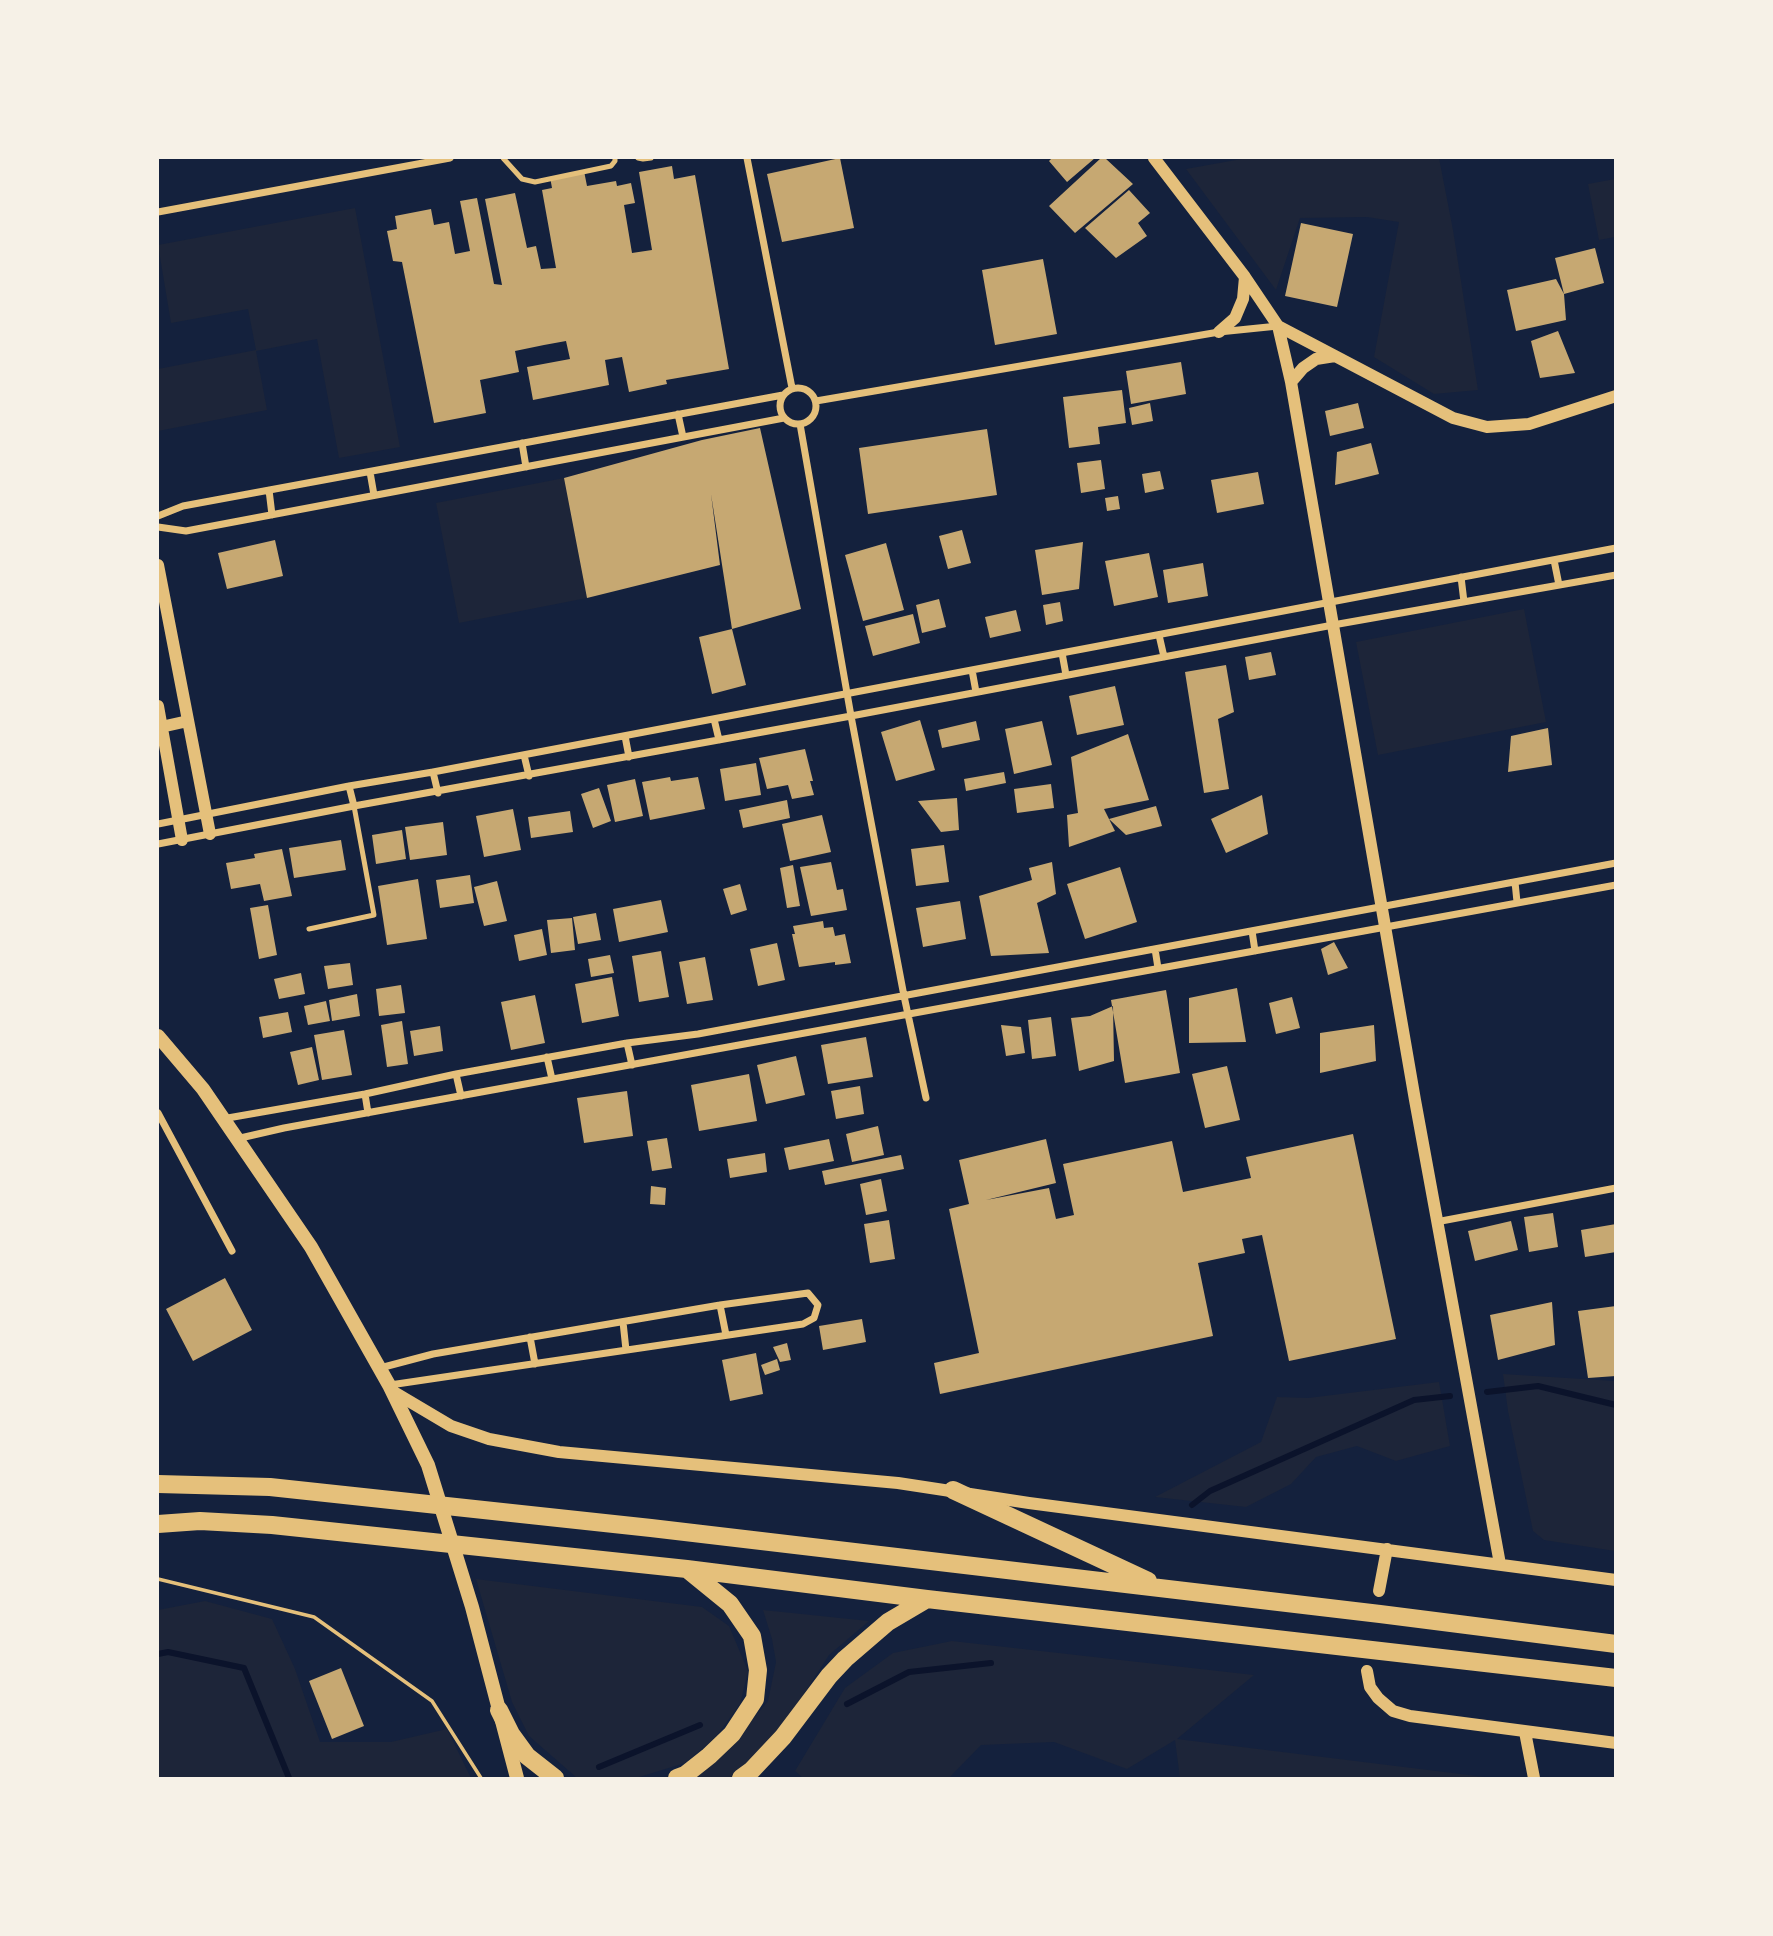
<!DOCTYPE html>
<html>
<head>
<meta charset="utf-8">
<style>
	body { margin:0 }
	#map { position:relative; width:1773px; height:1936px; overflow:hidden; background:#14213d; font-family:"Playfair Display",serif }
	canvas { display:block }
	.frame { position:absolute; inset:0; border:159px solid #f6f1e7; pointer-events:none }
</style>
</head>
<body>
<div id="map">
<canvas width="1773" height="1936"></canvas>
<div class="frame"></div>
</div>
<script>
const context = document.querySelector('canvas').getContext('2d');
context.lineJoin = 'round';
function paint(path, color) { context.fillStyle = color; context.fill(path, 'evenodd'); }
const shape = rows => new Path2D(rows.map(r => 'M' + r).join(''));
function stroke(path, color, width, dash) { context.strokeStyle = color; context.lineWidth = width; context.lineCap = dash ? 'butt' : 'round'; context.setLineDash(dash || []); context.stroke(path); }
paint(shape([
	[1247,158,1439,158,1453,230,1478,390,1434,394,1374,357,1399,222,1367,217,1300,218,1276,290,1186,169],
	[1615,179,1615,237,1599,240,1588,184],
	[355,208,400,447,339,458,317,339,256,351,267,410,158,431,158,369,256,350,248,309,171,323,158,245],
	[564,478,587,598,459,623,436,503],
	[1524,609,1546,722,1378,755,1356,642],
	[1503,1374,1615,1381,1615,1551,1544,1540,1533,1531,1508,1411],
	[1439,1382,1450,1446,1396,1461,1357,1446,1316,1457,1291,1484,1246,1507,1155,1497,1261,1442,1277,1397,1308,1398],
	[476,1579,702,1607,729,1626,748,1671,740,1704,715,1738,685,1763,636,1778,577,1778,529,1736,512,1702],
	[205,1601,272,1619,295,1669,320,1742,391,1742,447,1729,471,1778,158,1778,158,1610],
	[763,1610,869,1621,829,1655,773,1742,734,1778,689,1778,726,1751,768,1701,776,1662,772,1639],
	[952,1641,1254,1675,1177,1739,1493,1778,1180,1778,1175,1740,1127,1769,1054,1742,981,1745,949,1778,803,1778,795,1771,845,1688,893,1653]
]), '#1d2539');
stroke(shape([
	[1487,1392,1538,1386,1616,1405],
	[1192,1505,1210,1491,1414,1400,1450,1396],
	[158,1654,168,1652,244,1668,289,1778],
	[847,1704,909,1672,991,1663],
	[599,1767,700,1725]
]), '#0b132b', 6);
paint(shape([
	[840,158,854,228,782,242,767,174],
	[1052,158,1095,158,1067,182,1049,161],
	[1101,158,1105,158,1133,184,1075,233,1049,206],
	[672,166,674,179,695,175,729,369,666,380,667,384,629,392,622,357,605,360,609,385,533,400,527,367,570,359,566,341,544,345,515,351,519,372,480,380,486,413,434,423,402,262,393,261,387,231,397,229,395,216,431,209,434,225,449,222,455,254,470,251,460,201,477,198,494,284,502,285,485,199,515,193,527,248,536,246,541,269,556,268,542,190,552,188,550,177,584,171,587,186,616,181,617,186,631,183,635,203,624,205,632,253,652,250,639,172],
	[1129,190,1150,213,1138,223,1147,236,1116,258,1085,228],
	[1301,223,1353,234,1337,307,1285,296],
	[1595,248,1604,283,1564,294,1555,258],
	[1043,259,1057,334,995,345,982,270],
	[1556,279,1564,294,1566,320,1516,331,1507,290],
	[1558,331,1575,373,1540,378,1531,341],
	[1181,362,1186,394,1131,404,1126,371],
	[1122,390,1126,423,1098,427,1100,444,1069,448,1063,397],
	[1150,403,1153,421,1132,425,1129,408],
	[1358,403,1364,428,1330,436,1325,411],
	[760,428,801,609,732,629,711,494,720,565,587,598,564,478,702,440],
	[987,429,997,495,868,514,859,448],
	[1371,443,1379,474,1335,485,1337,452],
	[1101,460,1105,489,1081,493,1077,463],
	[1160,471,1164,489,1145,493,1142,474],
	[1258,472,1264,504,1217,513,1211,480],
	[1118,496,1120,509,1107,511,1105,498],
	[962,530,971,563,948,569,939,536],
	[275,540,283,576,227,589,218,553],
	[1083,542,1079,589,1042,595,1035,550],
	[886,543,904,610,863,621,845,555],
	[1149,553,1158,597,1114,606,1105,561],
	[1203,563,1208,596,1168,603,1163,570],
	[939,599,946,627,922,633,916,605],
	[1060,602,1063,621,1046,625,1043,605],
	[1016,610,1021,631,990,638,985,617],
	[913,614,920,643,873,656,865,626],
	[732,629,746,685,712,694,699,637],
	[1271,652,1276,675,1249,680,1245,657],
	[1226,665,1234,712,1218,719,1229,789,1204,793,1185,672],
	[1115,686,1124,725,1077,735,1069,696],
	[920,720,935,770,896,781,881,732],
	[976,721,980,740,942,748,938,730],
	[1042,721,1052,765,1014,774,1005,729],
	[1548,728,1552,765,1508,772,1511,736],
	[1128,734,1149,800,1104,809,1115,831,1069,847,1067,815,1078,813,1071,757],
	[805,749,813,781,810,781,814,795,792,799,788,785,767,789,759,758],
	[756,763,761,795,725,801,720,769],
	[1004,772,1006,783,966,791,964,779],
	[670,777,671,781,698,777,705,809,650,820,642,782],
	[635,779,643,816,615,822,607,785],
	[1051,784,1054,808,1017,813,1014,789],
	[599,788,611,821,593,828,581,794],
	[1262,795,1268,834,1226,853,1211,819],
	[957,798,959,830,941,832,918,801],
	[787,800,790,818,743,828,739,810],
	[1156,806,1162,826,1126,835,1109,819],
	[513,809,521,850,484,857,476,816],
	[570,811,573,832,531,838,528,817],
	[822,815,831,852,790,861,782,824],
	[443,822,447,855,410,860,405,827],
	[402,830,406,859,376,864,372,835],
	[341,840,346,870,294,878,289,848],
	[944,845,949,882,916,886,911,849],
	[282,849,292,896,264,901,260,884,231,889,226,863,255,858,254,854],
	[831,862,837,890,843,889,847,910,811,916,800,867],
	[1052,862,1056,894,1037,903,1049,953,991,956,979,896,1032,880,1029,868],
	[793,865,800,906,787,908,780,868],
	[1120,867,1137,922,1085,939,1067,884],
	[470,875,474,903,440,908,436,880],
	[418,879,427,939,387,945,378,886],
	[497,881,507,921,484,926,474,887],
	[740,884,747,910,731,915,723,889],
	[661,900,668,932,619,942,613,909],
	[960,901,966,939,923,947,916,908],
	[268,905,277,955,259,959,250,908],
	[596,913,601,940,578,944,573,917],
	[572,918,575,950,551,953,547,920],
	[823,921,824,928,833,927,835,936,845,934,851,963,835,965,835,962,799,967,792,934,795,934,793,926],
	[542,929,547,955,519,961,514,935],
	[1334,942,1348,968,1328,975,1321,949],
	[777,943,785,980,758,986,750,949],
	[661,951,669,997,639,1002,632,956],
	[610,955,614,973,591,977,588,959],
	[705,957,713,1000,687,1004,679,962],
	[350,963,353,985,328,989,324,966],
	[301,973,305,994,279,999,274,979],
	[612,977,619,1016,582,1023,575,984],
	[401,985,405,1013,379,1016,376,989],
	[1237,988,1246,1042,1189,1043,1189,998],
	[1166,990,1180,1073,1125,1083,1111,1000],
	[357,994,360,1016,332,1021,329,1000],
	[535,995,545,1043,511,1050,501,1002],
	[1292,997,1300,1028,1276,1034,1269,1003],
	[326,1001,330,1021,308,1025,304,1006],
	[1113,1006,1114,1061,1079,1071,1071,1018,1090,1016],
	[288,1012,292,1032,263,1038,259,1017],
	[1051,1017,1056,1056,1032,1059,1028,1020],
	[402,1021,408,1064,387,1067,381,1025],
	[1001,1025,1021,1027,1025,1053,1006,1056],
	[1374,1025,1376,1061,1320,1073,1320,1033],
	[440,1026,443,1051,414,1056,410,1031],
	[344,1030,352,1075,322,1080,314,1035],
	[866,1037,873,1077,828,1084,821,1045],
	[312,1047,319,1080,298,1085,290,1052],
	[796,1056,805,1095,766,1104,757,1065],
	[1227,1066,1240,1120,1205,1128,1192,1074],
	[749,1074,757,1121,699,1131,691,1085],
	[860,1086,864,1114,836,1119,831,1091],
	[627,1091,633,1136,584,1143,577,1098],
	[878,1126,884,1155,852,1162,846,1134],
	[1353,1134,1396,1339,1289,1361,1262,1235,1242,1239,1245,1253,1198,1263,1213,1336,940,1394,934,1363,979,1353,949,1209,969,1204,959,1160,1046,1139,1056,1183,986,1200,1049,1188,1056,1219,1074,1215,1063,1164,1172,1141,1183,1192,1251,1178,1246,1157],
	[667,1138,672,1168,652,1171,647,1141],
	[829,1139,834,1161,789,1170,784,1148],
	[765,1153,767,1172,730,1178,727,1159],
	[901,1155,904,1169,825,1185,822,1171],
	[881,1179,887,1211,866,1215,860,1184],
	[651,1186,666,1188,665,1205,650,1204],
	[1553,1213,1558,1247,1529,1252,1524,1217],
	[889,1220,895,1259,870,1263,864,1224],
	[1511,1221,1518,1250,1475,1261,1468,1231],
	[1616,1224,1616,1252,1585,1257,1581,1230],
	[225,1278,252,1330,193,1361,166,1309],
	[1552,1302,1555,1345,1498,1360,1490,1315],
	[1616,1306,1616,1376,1588,1378,1578,1311],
	[862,1319,866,1342,823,1350,819,1326],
	[787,1343,791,1360,780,1362,773,1347],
	[756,1353,763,1394,730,1401,722,1360],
	[777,1359,780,1370,765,1375,761,1365],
	[341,1668,364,1726,332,1739,309,1681]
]), '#c6a872');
stroke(shape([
	[158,1579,314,1617,432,1701,481,1778]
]), '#e5c07b', 3.5);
stroke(shape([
	[503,158,522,179,535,182,611,166,615,161,615,158],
	[638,158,643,159,651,158],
	[309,929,374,915,354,806]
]), '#e5c07b', 5);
stroke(shape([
	[747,158,792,388],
	[158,212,450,158],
	'780 406a18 18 0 1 1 36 0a18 18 0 1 1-36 0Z',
	[816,401,1219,332,1278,326],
	[678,414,683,437],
	[800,424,851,716,904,996,926,1098],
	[522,443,526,467],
	[370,472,374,495],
	[269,490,272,515],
	[158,516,183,506,783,395],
	[158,527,186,531,784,418],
	[1554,560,1559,585],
	[1461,577,1464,602],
	[1159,635,1164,657],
	[1062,653,1066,675],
	[972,670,976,692],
	[714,719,719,740],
	[625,736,629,757],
	[524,755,529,776],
	[433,772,438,793],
	[349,786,354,806],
	[158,824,349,786,433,772,1616,548],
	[158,844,354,806,851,716,1333,625,1616,575],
	[1515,882,1517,902],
	[1252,931,1255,951],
	[1155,949,1158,968],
	[627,1043,632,1065],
	[547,1057,552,1079],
	[456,1074,461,1096],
	[365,1094,368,1113],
	[158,1113,232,1251],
	[222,1119,365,1094,456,1074,627,1043,698,1034,1616,863],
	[236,1139,284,1128,1616,885],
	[1436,1222,1616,1188],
	[720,1305,726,1335],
	[623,1322,626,1350],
	[530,1337,535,1364],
	[380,1368,433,1354,720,1305,808,1293,818,1305,814,1318,803,1324,390,1385]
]), '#e5c07b', 7);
stroke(shape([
	[1154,158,1245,277,1278,326,1291,382,1415,1100,1500,1564],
	[1278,326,1453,418,1487,427,1529,424,1616,396],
	[1219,332,1235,318,1243,299,1245,277],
	[1291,382,1303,368,1316,359,1335,356],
	[158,565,210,834],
	[158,706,182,840],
	[161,727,188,721],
	[392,1391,451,1426,489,1439,559,1452,898,1483,1029,1503,1616,1580],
	[1379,1591,1387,1549],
	[1367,1671,1370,1687,1378,1698,1393,1711,1410,1716,1616,1743],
	[1525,1732,1534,1778]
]), '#e5c07b', 12);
stroke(shape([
	[158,1036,203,1089,311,1247,389,1385,428,1465,472,1607,517,1778]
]), '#e5c07b', 14);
stroke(shape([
	[158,1484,270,1487,651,1528,1380,1614,1616,1644],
	[953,1490,1148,1581],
	[158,1524,200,1521,272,1525,687,1569,927,1599,1616,1678],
	[499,1710,511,1734,527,1756,555,1778],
	[677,1778,685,1775,709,1756,732,1734,755,1699,758,1670,752,1636,730,1604,687,1569],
	[741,1778,752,1770,783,1737,829,1676,845,1659,888,1622,927,1599]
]), '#e5c07b', 18);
</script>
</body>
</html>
